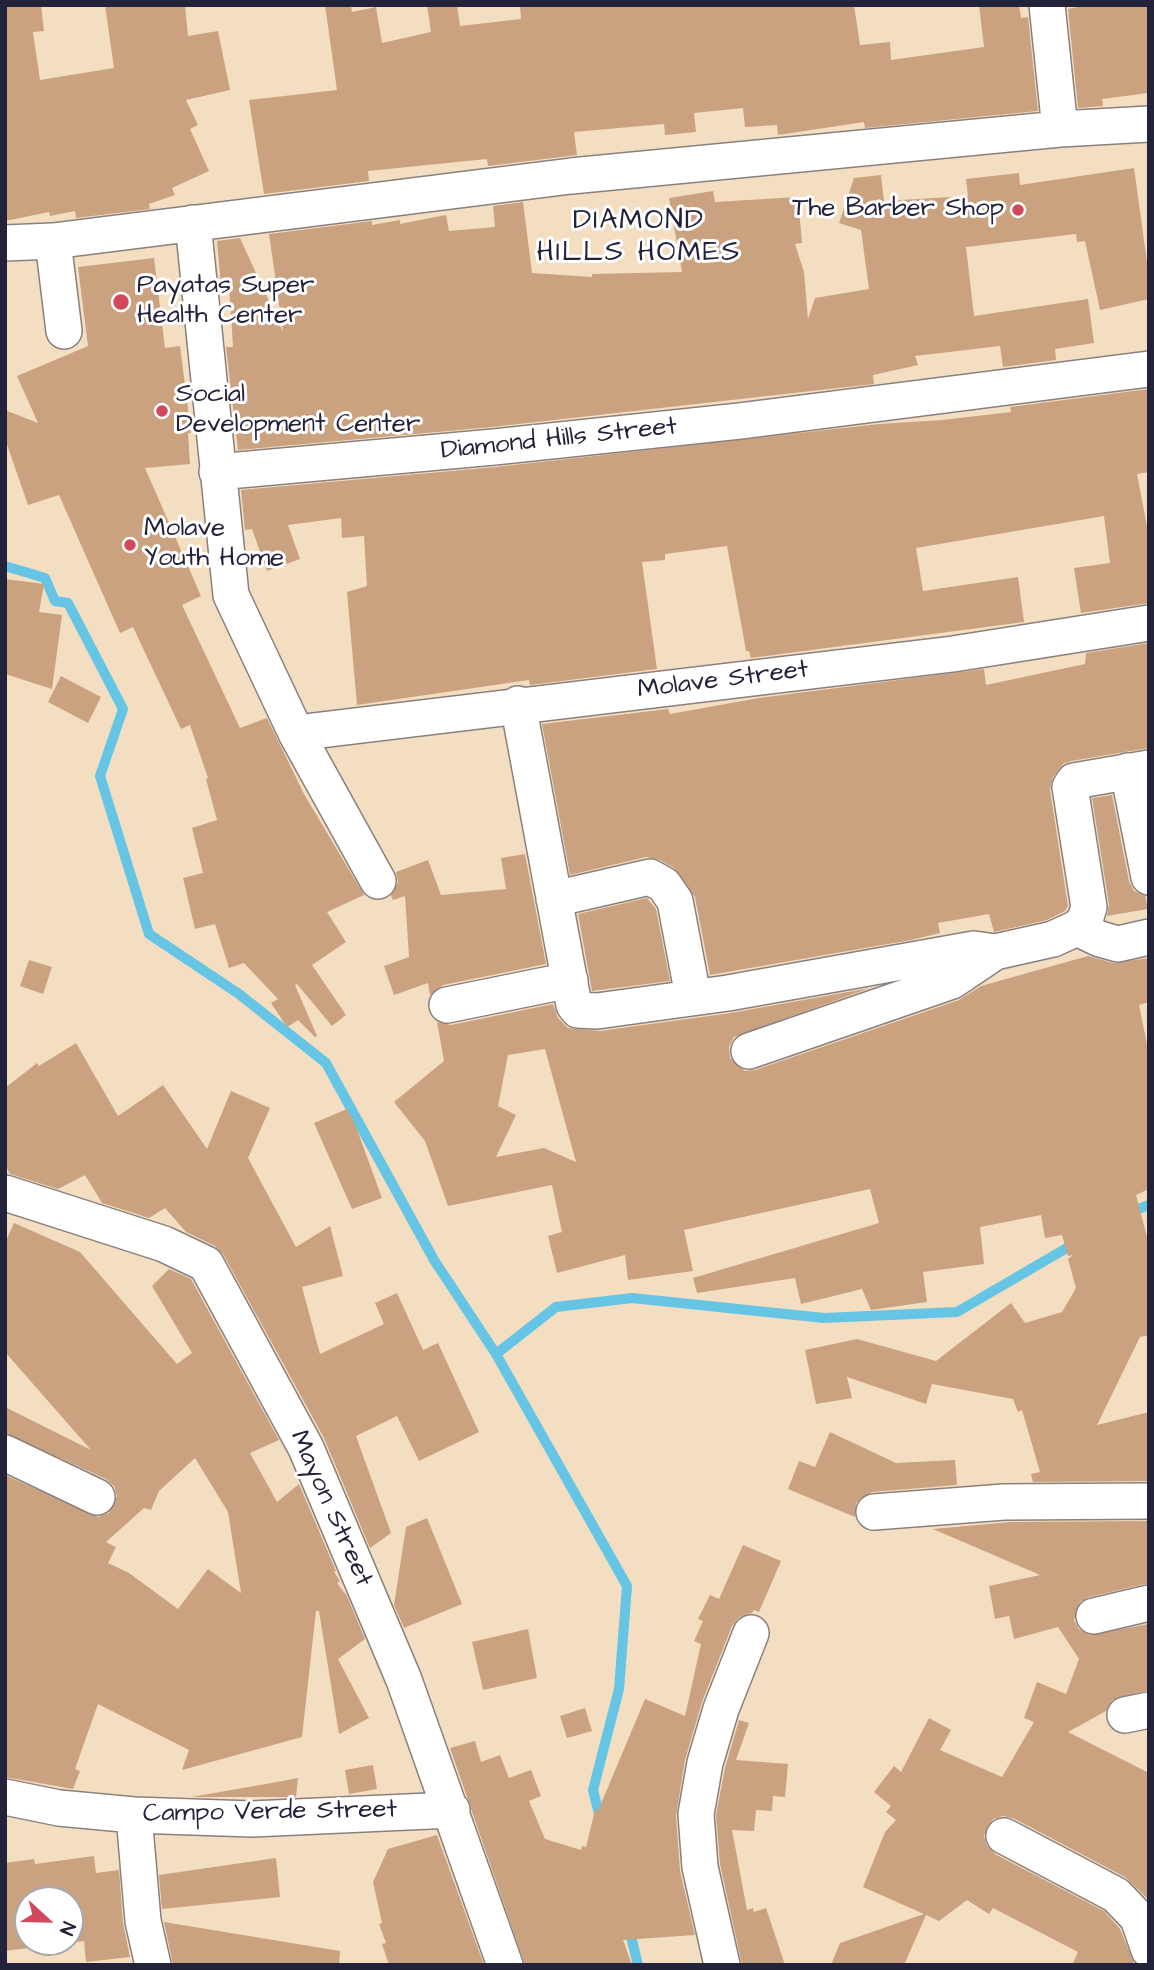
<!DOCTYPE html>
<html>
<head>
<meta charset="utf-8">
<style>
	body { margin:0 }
	#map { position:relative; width:1154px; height:1970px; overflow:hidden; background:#f3dec2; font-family:"Architects Daughter",sans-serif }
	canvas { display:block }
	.frame { position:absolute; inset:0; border:7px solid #22223b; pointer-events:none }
	.north { position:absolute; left:14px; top:1886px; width:70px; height:70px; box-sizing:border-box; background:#fff; border:2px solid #a7a7b1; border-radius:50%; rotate:112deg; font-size:19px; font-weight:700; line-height:28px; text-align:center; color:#22223b }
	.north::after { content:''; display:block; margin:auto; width:24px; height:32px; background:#d1495b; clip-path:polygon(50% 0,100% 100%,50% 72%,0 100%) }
</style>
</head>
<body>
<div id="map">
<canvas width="1154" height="1970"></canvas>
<div class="frame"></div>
<div class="north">N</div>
</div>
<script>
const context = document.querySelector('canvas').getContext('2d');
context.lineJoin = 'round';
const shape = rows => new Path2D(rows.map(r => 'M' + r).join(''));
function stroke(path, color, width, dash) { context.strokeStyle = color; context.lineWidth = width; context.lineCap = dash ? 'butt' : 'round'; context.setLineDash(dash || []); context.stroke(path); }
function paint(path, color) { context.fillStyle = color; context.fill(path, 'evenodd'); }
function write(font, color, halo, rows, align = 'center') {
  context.font = font + ' "Architects Daughter",sans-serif'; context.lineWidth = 6; context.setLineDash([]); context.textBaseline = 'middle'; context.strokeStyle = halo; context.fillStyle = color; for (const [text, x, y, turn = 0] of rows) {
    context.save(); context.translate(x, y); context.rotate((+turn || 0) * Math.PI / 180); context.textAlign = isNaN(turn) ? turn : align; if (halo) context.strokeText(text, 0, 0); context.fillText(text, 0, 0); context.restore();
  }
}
stroke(shape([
	[5,566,45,578,55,601,68,603,123,709,100,776,149,934,239,994,326,1063,434,1260,496,1354,556,1307,632,1298,824,1318,957,1312,1077,1242],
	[1130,1212,1149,1205],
	[496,1354,627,1586,619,1689,593,1790,601,1822],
	[629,1928,638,1965]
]), '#66c5e4', 10);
paint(shape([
	[41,5,44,31,33,32,40,80,114,68,105,5,185,5,188,36,218,31,230,90,186,100,198,125,190,129,209,171,172,188,175,195,149,204,150,209,76,218,75,211,50,216,49,212,5,221,5,6],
	[325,5,351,5,352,12,376,7,382,43,431,32,427,5,457,5,460,26,521,19,520,5,854,5,860,45,890,42,891,60,984,47,979,5,1019,5,1021,18,1028,17,1038,111,865,128,864,122,778,135,777,125,745,127,743,108,694,113,696,132,665,135,664,124,574,132,577,155,488,166,487,159,368,171,369,181,264,194,249,100,337,90],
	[1087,5,1149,5,1149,93,1102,99,1103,106,1078,108,1068,9],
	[1134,168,1149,276,1149,299,1100,310,1085,241,1077,242,1076,234,966,247,974,316,1088,299,1094,343,1055,349,1056,360,1003,367,1000,346,915,356,918,365,873,375,874,384,492,427,238,450,226,347,233,347,229,285,221,286,217,241,240,238,283,332,269,234,372,221,372,225,400,220,400,224,446,215,449,231,495,227,493,206,523,202,532,273,592,277,592,274,682,272,669,198,713,191,715,202,798,197,802,243,795,244,804,272,808,319,815,298,869,289,861,230,839,223,854,178,881,175,884,201,968,196,966,179,1019,173,1020,185],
	[154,258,165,348,180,346,191,433,188,433,190,464,145,468,201,596,182,605,240,728,267,718,304,794,364,895,327,912,346,942,312,965,346,1015,332,1026,297,984,295,985,317,1036,315,1037,298,1020,287,1027,271,1003,278,999,244,963,229,968,215,924,195,929,183,878,203,873,192,828,217,820,206,779,208,778,190,725,181,729,133,627,120,633,59,495,28,505,5,439,5,410,38,423,17,376,88,346,78,267],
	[1149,389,1149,472,1137,474,1149,537,1149,603,1081,613,1074,568,1110,563,1104,516,916,548,923,591,1018,577,1024,622,751,658,749,651,746,651,727,546,665,554,665,560,642,562,657,669,530,685,529,680,357,705,347,592,367,586,364,536,342,538,341,518,288,525,300,559,267,571,252,529,245,530,241,490,496,467,879,424,942,420,1011,412,1010,407],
	[5,579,44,584,39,612,62,615,52,689,5,674],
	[1149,643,1149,748,1071,761,1063,764,1053,777,1050,790,1068,906,1065,911,1047,920,994,932,989,914,938,923,940,933,911,940,710,975,695,897,674,868,660,860,646,857,570,875,542,724,668,709,670,714,759,698,984,669,986,685,1085,664,1086,653],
	[61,676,101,697,88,723,48,702],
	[1112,795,1129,881,1134,891,1145,896,1148,909,1107,916,1109,904,1092,798],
	[525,854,546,964,443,985,430,995,428,983,394,995,384,966,409,957,405,896,393,900,391,895,398,882,396,872,428,860,441,895,506,889,501,858],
	[647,898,656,909,670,981,592,991,578,914],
	[1088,956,1113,963,1149,958,1149,1002,1139,1005,1149,1054,1149,1189,1136,1195,1149,1244,1149,1335,1140,1337,1097,1425,1149,1412,1149,1481,1033,1482,1031,1474,1040,1472,1022,1410,1018,1412,1013,1399,932,1384,926,1404,847,1377,852,1398,816,1404,805,1350,857,1339,936,1361,1011,1303,1025,1323,1062,1312,1076,1288,1068,1259,1073,1255,1068,1256,1062,1235,1045,1238,1041,1215,980,1227,984,1264,923,1272,927,1302,871,1310,862,1289,801,1304,795,1278,697,1293,693,1278,879,1223,870,1189,684,1230,693,1271,628,1280,625,1255,557,1273,548,1236,562,1232,552,1185,448,1206,425,1141,394,1102,444,1061,437,1022,451,1025,553,1004,558,1018,568,1028,600,1031,731,1013,870,988,734,1037,729,1047,730,1058,745,1071,755,1070,959,1000,981,986],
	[545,1049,576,1162,544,1148,496,1157,516,1115,498,1106,508,1055],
	[29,960,52,967,43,994,20,986],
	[76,1043,118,1116,163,1085,207,1149,231,1091,270,1108,248,1158,296,1247,330,1226,343,1276,302,1287,320,1354,384,1324,375,1303,397,1293,423,1350,438,1343,479,1432,419,1461,397,1416,356,1436,391,1533,370,1548,324,1438,223,1254,215,1246,186,1232,165,1208,149,1218,102,1203,85,1175,58,1189,10,1174,5,1164,5,1088,37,1063,39,1066],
	[347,1109,355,1124,382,1198,352,1209,314,1123],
	[14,1223,80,1252,177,1364,192,1353,152,1286,169,1269,191,1279,279,1440,250,1453,277,1502,299,1484,336,1571,334,1572,340,1581,337,1583,347,1596,365,1639,338,1659,369,1718,339,1734,319,1611,316,1611,302,1737,182,1770,189,1750,98,1704,75,1769,80,1771,73,1789,5,1777,5,1475,98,1517,109,1513,117,1496,114,1486,106,1479,5,1433,5,1407,91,1450,5,1352,5,1243],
	[195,1458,228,1512,241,1593,208,1569,178,1609,129,1573,108,1563,116,1547,106,1542,144,1508,151,1510,159,1491],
	[830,1432,896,1463,955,1460,957,1485,872,1492,856,1503,855,1517,788,1489,799,1461,815,1467],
	[427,1518,462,1604,404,1628,394,1605,406,1527],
	[1149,1521,1149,1583,1089,1597,1080,1602,1074,1620,1079,1629,1089,1635,1149,1624,1149,1690,1112,1700,1106,1711,1068,1732,1149,1773,1149,1900,1125,1877,1013,1818,1003,1816,993,1819,984,1836,987,1846,995,1854,1104,1911,1120,1929,1135,1965,1072,1965,1078,1952,993,1908,989,1914,967,1900,939,1921,926,1915,904,1965,831,1965,840,1943,924,1914,863,1887,885,1832,896,1820,886,1812,891,1806,874,1792,894,1766,901,1772,929,1718,951,1730,940,1750,1002,1777,1034,1722,1024,1718,1037,1682,1066,1694,1079,1659,1058,1627,1014,1639,1009,1616,995,1619,989,1586,1040,1575,933,1529,1011,1522],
	[743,1545,781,1561,759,1612,754,1610,752,1613,739,1617,732,1626,702,1702,685,1760,676,1816,680,1871,695,1935,623,1940,632,1965,525,1965,450,1748,475,1741,481,1762,500,1755,509,1778,531,1770,541,1796,529,1801,545,1839,581,1850,582,1846,586,1847,595,1810,598,1811,645,1699,685,1716,701,1644,694,1641,703,1621,698,1619,710,1595,719,1599],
	[528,1629,537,1678,483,1690,472,1642],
	[585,1708,592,1731,567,1738,560,1716],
	[739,1720,749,1723,736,1760,788,1764,785,1797,773,1796,772,1811,756,1810,754,1831,732,1830,747,1910,753,1908,754,1912,766,1908,785,1965,742,1965,720,1864,716,1815,725,1768],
	[373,1765,377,1789,349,1794,345,1770],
	[298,1778,296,1797,191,1797,266,1784],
	[437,1835,484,1965,389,1965,382,1944,386,1943,379,1924,382,1923,373,1882,388,1849],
	[94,1856,96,1873,119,1870,123,1923,130,1957,86,1962,84,1941,5,1951,5,1863,34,1859,35,1864],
	[28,1900,70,1900,70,1942,28,1942],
	[276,1858,280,1897,162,1909,159,1875],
	[164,1922,340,1951,339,1965,173,1965]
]), '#cba27f');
const minor = shape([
	[1047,5,1060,129],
	[193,223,231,595,296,733,378,881],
	[53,241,64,331],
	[5,243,53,241,571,176,1060,129,1149,124],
	[217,472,494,447,740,421,1149,369],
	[518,704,574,1005,578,1010,597,1011,728,993,974,949,995,952],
	[296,733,953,654,1149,623],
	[1128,771,1149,877],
	[554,899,650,877,664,885,675,901,693,996],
	[1077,928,1100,939,1118,944,1149,937],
	[447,1005,570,980],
	[749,1051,952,981,995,952,1053,939,1077,928,1085,920,1089,907,1070,787,1074,781,1149,768],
	[5,1193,164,1244,206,1264,306,1448,404,1680,505,1965],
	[5,1453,97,1497],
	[874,1512,1004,1502,1149,1501],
	[1094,1616,1149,1603],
	[1125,1715,1149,1710],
	[5,1797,59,1808,134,1815,252,1819,452,1810],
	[134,1815,143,1921,153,1965],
	[1004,1836,1116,1895,1138,1918,1149,1950],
	[722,1965,700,1867,696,1814,705,1763,721,1709,751,1633]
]);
stroke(minor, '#8a807e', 38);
stroke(minor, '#fff', 35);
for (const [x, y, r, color] of [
	[1018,210,7,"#d1495b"],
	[121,302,9,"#d1495b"],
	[162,411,7,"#d1495b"],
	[130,545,7,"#d1495b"]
]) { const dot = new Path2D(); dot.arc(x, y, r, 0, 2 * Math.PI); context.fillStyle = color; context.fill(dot); stroke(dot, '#fff', 2.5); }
write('26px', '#22223b', '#fff', [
	["The Barber Shop",1004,210,"right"],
	["Payatas Super",137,287],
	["Health Center",137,317],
	["Social",176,396],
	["Development Center",176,426],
	["Molave",144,530],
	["Youth Home",144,560]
], 'left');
write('26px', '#22223b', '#fff', [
	["Diamond Hills Street",559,440,-6],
	["Molave Street",723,681,-7],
	["Mayon Street",330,1509,66],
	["Campo Verde Street",270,1813,-1]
]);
context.letterSpacing = '2px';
write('28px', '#22223b', '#fff', [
	["DIAMOND",639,222],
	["HILLS HOMES",639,254]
]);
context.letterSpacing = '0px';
</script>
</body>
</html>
